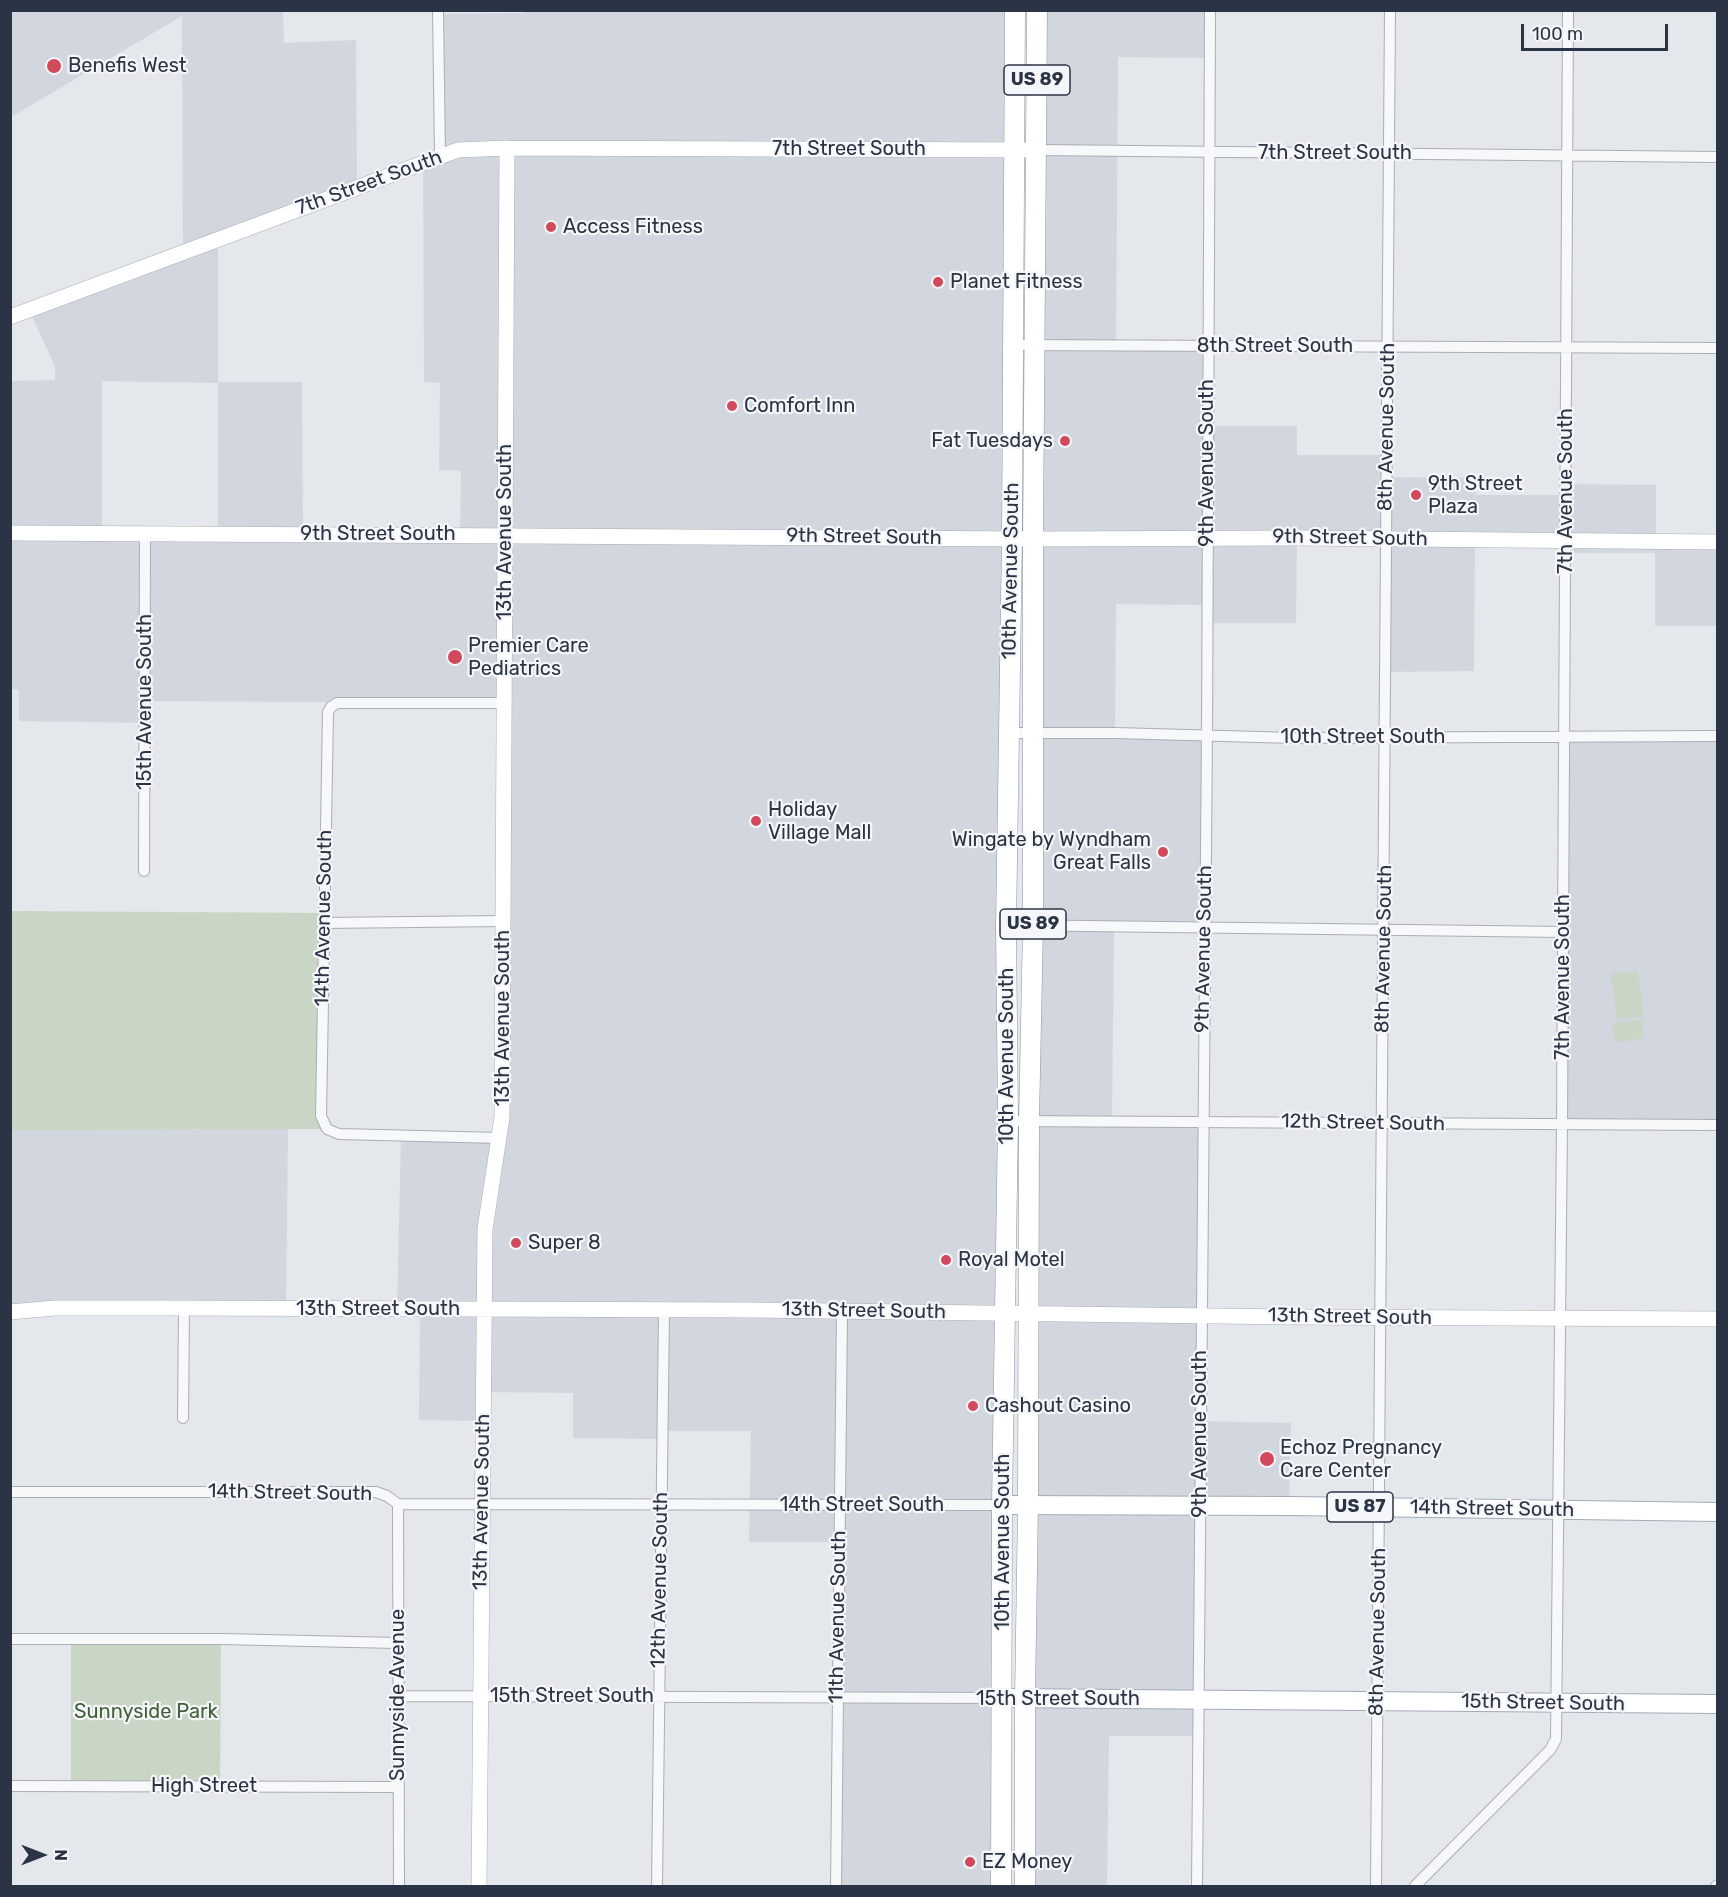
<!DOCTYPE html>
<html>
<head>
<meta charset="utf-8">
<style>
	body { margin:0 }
	#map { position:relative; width:1728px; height:1897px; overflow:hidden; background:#e4e7ec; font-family:Rubik,sans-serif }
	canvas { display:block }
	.frame { position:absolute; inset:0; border:12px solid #2b3445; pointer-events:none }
	.north { position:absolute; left:12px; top:1825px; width:60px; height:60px; -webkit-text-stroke:4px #f4f6f9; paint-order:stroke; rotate:90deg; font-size:16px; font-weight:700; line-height:24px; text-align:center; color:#2b3445 }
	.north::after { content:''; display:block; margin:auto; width:21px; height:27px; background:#2b3445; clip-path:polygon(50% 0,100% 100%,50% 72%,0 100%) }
	.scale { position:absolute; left:1521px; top:24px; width:147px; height:27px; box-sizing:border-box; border:3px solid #2b3445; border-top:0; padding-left:8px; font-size:18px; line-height:21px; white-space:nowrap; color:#2b3445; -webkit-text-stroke:4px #f4f6f9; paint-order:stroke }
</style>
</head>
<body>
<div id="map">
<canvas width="1728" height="1897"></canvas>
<div class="frame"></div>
<div class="north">N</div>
<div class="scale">100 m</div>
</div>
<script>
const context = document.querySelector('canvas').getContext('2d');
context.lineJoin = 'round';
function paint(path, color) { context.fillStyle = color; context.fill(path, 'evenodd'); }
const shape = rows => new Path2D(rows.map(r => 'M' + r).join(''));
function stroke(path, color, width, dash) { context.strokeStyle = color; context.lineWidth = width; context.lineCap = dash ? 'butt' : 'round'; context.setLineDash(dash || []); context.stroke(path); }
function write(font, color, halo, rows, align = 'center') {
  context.font = font + ' Rubik,sans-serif'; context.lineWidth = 4.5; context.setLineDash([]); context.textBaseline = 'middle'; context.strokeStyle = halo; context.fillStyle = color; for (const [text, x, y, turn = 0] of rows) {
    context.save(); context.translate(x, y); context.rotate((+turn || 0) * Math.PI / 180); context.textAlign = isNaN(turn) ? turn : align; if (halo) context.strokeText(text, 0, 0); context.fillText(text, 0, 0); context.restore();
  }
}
paint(shape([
	[524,10,1015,11,1001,1886,836,1886,839,1542,749,1542,751,1431,662,1431,662,1439,573,1438,573,1393,484,1392,483,1421,419,1420,420,1310,397,1309,401,1136,499,1138,503,703,145,701,145,723,19,721,19,690,10,689,11,381,55,380,55,366,29,310,183,252,182,16,11,117,11,11,283,11,284,43,356,40,357,187,218,239,218,382,302,382,303,534,460,535,461,471,439,470,440,383,424,382,423,162,440,156,438,14,523,13],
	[102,381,218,383,218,533,102,533],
	[1037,11,1210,11,1209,58,1118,57,1116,346,1208,346,1207,426,1297,426,1297,455,1387,455,1387,477,1475,478,1476,495,1565,495,1566,484,1656,485,1656,540,1717,542,1717,626,1655,626,1655,553,1566,553,1566,541,1475,540,1474,671,1385,672,1386,540,1297,538,1296,623,1206,623,1206,605,1116,604,1115,733,1207,734,1204,929,1114,928,1112,1120,1202,1121,1200,1421,1291,1423,1289,1506,1200,1507,1198,1736,1109,1736,1107,1886,1025,1886],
	[1564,735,1717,736,1717,1125,1562,1124],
	[288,1129,286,1308,11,1312,10,1130]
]), '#d2d6de');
paint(shape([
	[11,911,324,913,321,1116,327,1129,11,1130],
	[1638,971,1644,1016,1617,1019,1611,974],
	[1642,1020,1644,1038,1615,1042,1612,1023],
	[71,1639,221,1639,220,1786,71,1785]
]), '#c9d6c5');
const street = shape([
	[438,10,440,156],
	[1037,150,1718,157],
	[1013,345,1718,348],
	[1009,733,1115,733,1295,738,1718,736],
	[144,871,145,533],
	[324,923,504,921],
	[1006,925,1563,932],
	[1008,1121,1718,1125],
	[500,1138,339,1134,327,1129,321,1116,328,712,331,707,337,703,505,703],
	[183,1418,184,1308],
	[10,1492,376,1492,387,1496,398,1504,1002,1505],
	[398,1504,399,1886],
	[10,1639,221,1639,397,1643],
	[398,1696,1003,1698],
	[10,1786,398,1787],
	[657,1886,664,1310],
	[836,1886,842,1311],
	[1197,1886,1207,734,1210,10],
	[1376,1886,1390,10],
	[1415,1886,1550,1750,1556,1739,1562,1124,1568,10],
	[1716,1886,1718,1885]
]);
const secondary = shape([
	[10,317,458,150,507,148,1037,150],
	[10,533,1033,539,1297,538,1718,542],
	[10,1312,55,1308,164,1308,753,1310,1293,1317,1718,1319],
	[479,1886,485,1229,502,1117,507,148]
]);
const primary = shape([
	[1002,1505,1289,1506,1718,1512],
	[1003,1698,1718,1704]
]);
const highway = shape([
	[1001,1886,1002,1505,1008,1121,1006,925,1012,539,1015,10],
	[1025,1886,1025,1697,1028,1505,1029,1121,1033,925,1033,539,1037,10]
]);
stroke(street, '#a9aeb7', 12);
stroke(secondary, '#a9aeb7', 16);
stroke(primary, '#a3abb8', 20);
stroke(highway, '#8b94a3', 21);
stroke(street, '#f7f8fa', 10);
stroke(secondary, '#fff', 15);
stroke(primary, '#fff', 18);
stroke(highway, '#fff', 20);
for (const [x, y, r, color] of [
	[54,66,8,"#d1495b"],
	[551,227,6,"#d1495b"],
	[938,282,6,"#d1495b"],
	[732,406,6,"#d1495b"],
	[1065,441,6,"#d1495b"],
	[1416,495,6,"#d1495b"],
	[455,657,8,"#d1495b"],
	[756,821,6,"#d1495b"],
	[1163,852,6,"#d1495b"],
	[516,1243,6,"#d1495b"],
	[946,1260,6,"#d1495b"],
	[973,1406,6,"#d1495b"],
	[1267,1459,8,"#d1495b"],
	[970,1862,6,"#d1495b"]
]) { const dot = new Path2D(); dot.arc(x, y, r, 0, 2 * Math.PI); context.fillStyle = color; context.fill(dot); stroke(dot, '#f4f6f9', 2); }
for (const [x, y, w] of [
	[1037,80,66],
	[1033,924,66],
	[1360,1507,66]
]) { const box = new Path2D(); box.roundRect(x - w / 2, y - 15, w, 30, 4.5); context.fillStyle = '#f4f6f9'; context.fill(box); stroke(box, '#2b3445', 1.5); }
write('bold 18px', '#2b3445', null, [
	["US 89",1037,80],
	["US 89",1033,924],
	["US 87",1360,1507]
]);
write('20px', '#2b3445', '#f4f6f9', [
	["Benefis West",68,66],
	["Access Fitness",563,227],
	["Planet Fitness",950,282],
	["Comfort Inn",744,406],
	["Fat Tuesdays",1053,441,"right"],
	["9th Street",1428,484],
	["Plaza",1428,507],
	["Premier Care",468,646],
	["Pediatrics",468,669],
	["Holiday",768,810],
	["Village Mall",768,833],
	["Wingate by Wyndham",1151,840,"right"],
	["Great Falls",1151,863,"right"],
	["Super 8",528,1243],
	["Royal Motel",958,1260],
	["Cashout Casino",985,1406],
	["Echoz Pregnancy",1280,1448],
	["Care Center",1280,1471],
	["EZ Money",982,1862]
], 'left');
write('20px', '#2b3445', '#f4f6f9', [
	["7th Street South",849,149],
	["7th Street South",1335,153],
	["7th Street South",369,183,-20],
	["8th Street South",1275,346],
	["8th Avenue South",1387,427,-89],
	["9th Avenue South",1207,463,-90],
	["7th Avenue South",1566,491,-90],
	["13th Avenue South",505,532,-90],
	["9th Street South",378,534],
	["9th Street South",864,537,1],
	["9th Street South",1350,538,1],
	["10th Avenue South",1011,571,-89],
	["15th Avenue South",145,702,-90],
	["10th Street South",1363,737],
	["14th Avenue South",324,918,-89],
	["9th Avenue South",1204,949,-89],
	["8th Avenue South",1384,949,-89],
	["7th Avenue South",1563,977,-90],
	["13th Avenue South",503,1018,-90],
	["10th Avenue South",1007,1056,-90],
	["12th Street South",1363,1123,1],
	["13th Street South",378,1309],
	["13th Street South",864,1311,1],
	["13th Street South",1350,1317,1],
	["9th Avenue South",1200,1434,-90],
	["14th Street South",290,1493,1],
	["13th Avenue South",482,1502,-89],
	["14th Street South",862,1505],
	["14th Street South",1492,1509,1],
	["10th Avenue South",1003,1542,-90],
	["12th Avenue South",660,1580,-89],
	["11th Avenue South",838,1617,-89],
	["8th Avenue South",1378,1632,-89],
	["Sunnyside Avenue",398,1695,-90],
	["15th Street South",572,1696],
	["15th Street South",1058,1699],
	["15th Street South",1543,1703,1],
	["High Street",204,1786]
]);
write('20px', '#3f6138', '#f4f6f9', [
	["Sunnyside Park",146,1712]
]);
</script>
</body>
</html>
